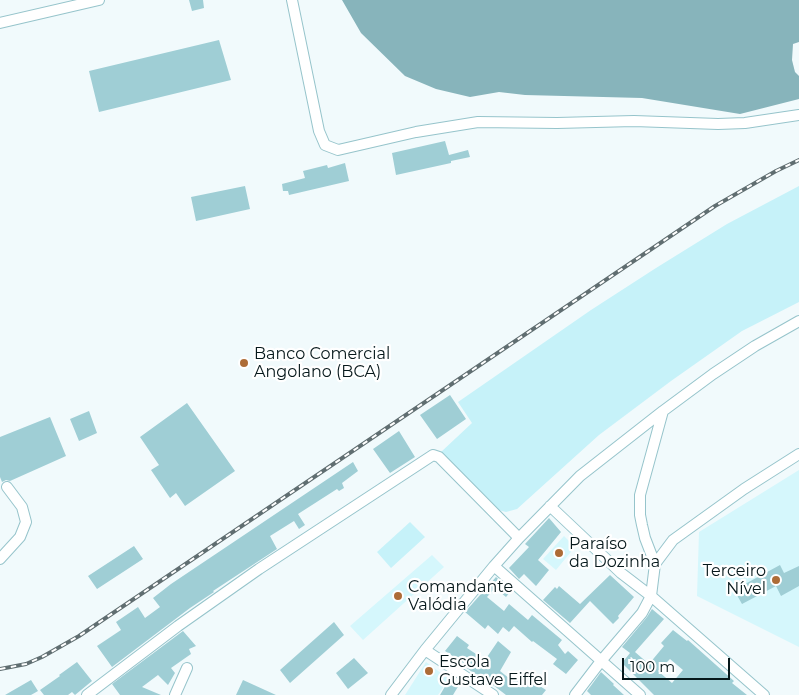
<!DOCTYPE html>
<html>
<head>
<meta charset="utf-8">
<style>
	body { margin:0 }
	#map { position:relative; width:799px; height:695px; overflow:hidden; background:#f1fafc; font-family:Montserrat,sans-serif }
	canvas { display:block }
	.scale { position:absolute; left:622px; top:658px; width:108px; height:22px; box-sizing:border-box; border:2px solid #06181b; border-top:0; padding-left:6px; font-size:15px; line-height:18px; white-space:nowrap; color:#06181b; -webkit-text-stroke:4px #fff; paint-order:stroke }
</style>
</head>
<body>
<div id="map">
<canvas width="799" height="695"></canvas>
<div class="scale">100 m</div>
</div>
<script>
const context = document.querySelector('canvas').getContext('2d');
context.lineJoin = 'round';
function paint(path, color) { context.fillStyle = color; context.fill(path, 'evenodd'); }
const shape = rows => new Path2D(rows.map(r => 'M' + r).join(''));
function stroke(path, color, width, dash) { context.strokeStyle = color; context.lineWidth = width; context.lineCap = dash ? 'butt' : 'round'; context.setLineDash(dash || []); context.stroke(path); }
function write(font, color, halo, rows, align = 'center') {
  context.font = font + ' Montserrat,sans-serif'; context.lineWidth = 4.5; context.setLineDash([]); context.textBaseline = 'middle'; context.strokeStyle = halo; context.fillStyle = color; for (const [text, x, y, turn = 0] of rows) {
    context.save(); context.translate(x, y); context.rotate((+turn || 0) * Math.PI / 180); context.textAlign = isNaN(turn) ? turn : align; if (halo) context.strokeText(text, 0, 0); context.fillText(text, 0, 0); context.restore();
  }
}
paint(shape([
	[799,470,799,647,697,596,699,532],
	[564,536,575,547,556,570,543,559],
	[432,555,444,567,363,640,350,626],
	[426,662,449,679,438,695,405,695]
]), '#d5f7fc');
paint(shape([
	[799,186,799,302,742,331,671,381,599,435,517,509,506,512,495,509,441,452,472,423,458,402,591,310,656,268,727,224],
	[410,522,425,537,391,568,377,552]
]), '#c6f2f9');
paint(shape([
	[342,0,799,0,799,42,793,44,792,60,795,72,799,76,799,99,740,114,642,98,525,95,499,92,470,97,436,89,405,76,361,33]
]), '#87b4bb');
paint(shape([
	[189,0,203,0,204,8,192,11],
	[219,40,231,80,99,112,89,71],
	[445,141,449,155,468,150,470,157,451,161,451,163,396,175,392,153],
	[345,163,349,181,289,195,288,191,283,191,282,184,305,178,303,171,327,165,328,168],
	[245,186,250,209,196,221,191,197],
	[450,395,466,419,437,439,420,415],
	[187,403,235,471,185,506,176,493,170,498,151,470,159,465,140,437],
	[89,411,97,433,79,441,70,419],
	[50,417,66,456,10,481,6,480,2,482,0,477,0,437],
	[399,431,415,457,390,473,373,449],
	[353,462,358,471,342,483,344,488,339,491,337,489,298,514,305,525,299,529,294,521,270,536,277,549,213,591,214,592,190,608,112,667,97,646,121,630,116,622,138,607,145,618,160,607,153,598,171,584],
	[549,518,561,532,538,560,549,570,536,586,524,574,519,579,509,568,529,547,525,544],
	[134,546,143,559,97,589,88,576],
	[780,565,784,573,799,566,799,586,781,596,776,586,742,604,734,590],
	[610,575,634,597,618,616,619,618,613,624,590,601,570,623,543,600,555,587,557,589,559,586,580,604],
	[496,577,511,591,506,597,495,588,487,597,504,611,509,604,528,620,532,615,562,640,558,645,565,654,568,651,578,660,566,674,553,664,557,659,533,641,532,642,514,626,509,632,503,627,498,634,488,625,485,629,465,612],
	[652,609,664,619,635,652,649,664,664,646,661,643,673,630,687,641,688,640,734,681,732,683,747,695,654,695,622,663,630,653,622,647,647,617],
	[670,659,683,670,672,683,658,671],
	[334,622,344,635,290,683,280,670],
	[183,631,196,646,189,649,191,654,171,668,175,673,168,685,158,675,142,687,161,695,120,695,112,684],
	[457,636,469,645,467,648,485,660,498,641,511,652,500,671,510,679,516,671,546,690,542,695,506,695,480,675,479,677,464,666,465,664,445,651],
	[354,658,368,673,348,689,336,673],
	[77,662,92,681,75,695,72,692,68,695,44,695,40,690,60,676,59,675],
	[601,672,614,684,613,685,624,695,591,695,587,691],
	[450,678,459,685,453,695,440,695],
	[31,680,38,691,31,695,5,695],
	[243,680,276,695,236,695]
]), '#9fced5');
const minor = shape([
	[292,0,319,131,325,145,338,150,416,132,478,122,557,123,634,121,718,124,745,123,799,115],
	[0,23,99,0],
	[550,506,621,573,651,596,764,695],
	[0,559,20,537,26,522,22,507,7,487],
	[655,564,645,538,642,525,640,515,640,495,663,411],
	[494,566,640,695],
	[425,650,493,695],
	[87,695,178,626,259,569,433,455,439,457,519,538],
	[175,695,187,668],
	[391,695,425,650,494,566,519,538,580,476,663,411,713,374,755,346,799,321],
	[575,695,601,661,642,613,651,596,655,564,673,540,744,489,799,454]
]);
stroke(minor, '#96c4cb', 12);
stroke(minor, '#fff', 10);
const rail = shape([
	[0,669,26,664,42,657,79,636,715,206,776,171,799,160]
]);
stroke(rail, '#606e71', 4);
stroke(rail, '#fff', 2, [5.5]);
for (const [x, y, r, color] of [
	[244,363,5,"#ad6c37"],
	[559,553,5,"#ad6c37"],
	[776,580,5,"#ad6c37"],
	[398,596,5,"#ad6c37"],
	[429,671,5,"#ad6c37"]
]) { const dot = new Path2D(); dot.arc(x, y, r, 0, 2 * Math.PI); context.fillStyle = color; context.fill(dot); stroke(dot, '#fff', 2); }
write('16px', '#06181b', '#fff', [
	["Banco Comercial",254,354],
	["Angolano (BCA)",254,372],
	["Paraíso",569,544],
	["da Dozinha",569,562],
	["Terceiro",766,571,"right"],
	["Nível",766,589,"right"],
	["Comandante",408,587],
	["Valódia",408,605],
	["Escola",439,662],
	["Gustave Eiffel",439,680]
], 'left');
</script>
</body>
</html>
